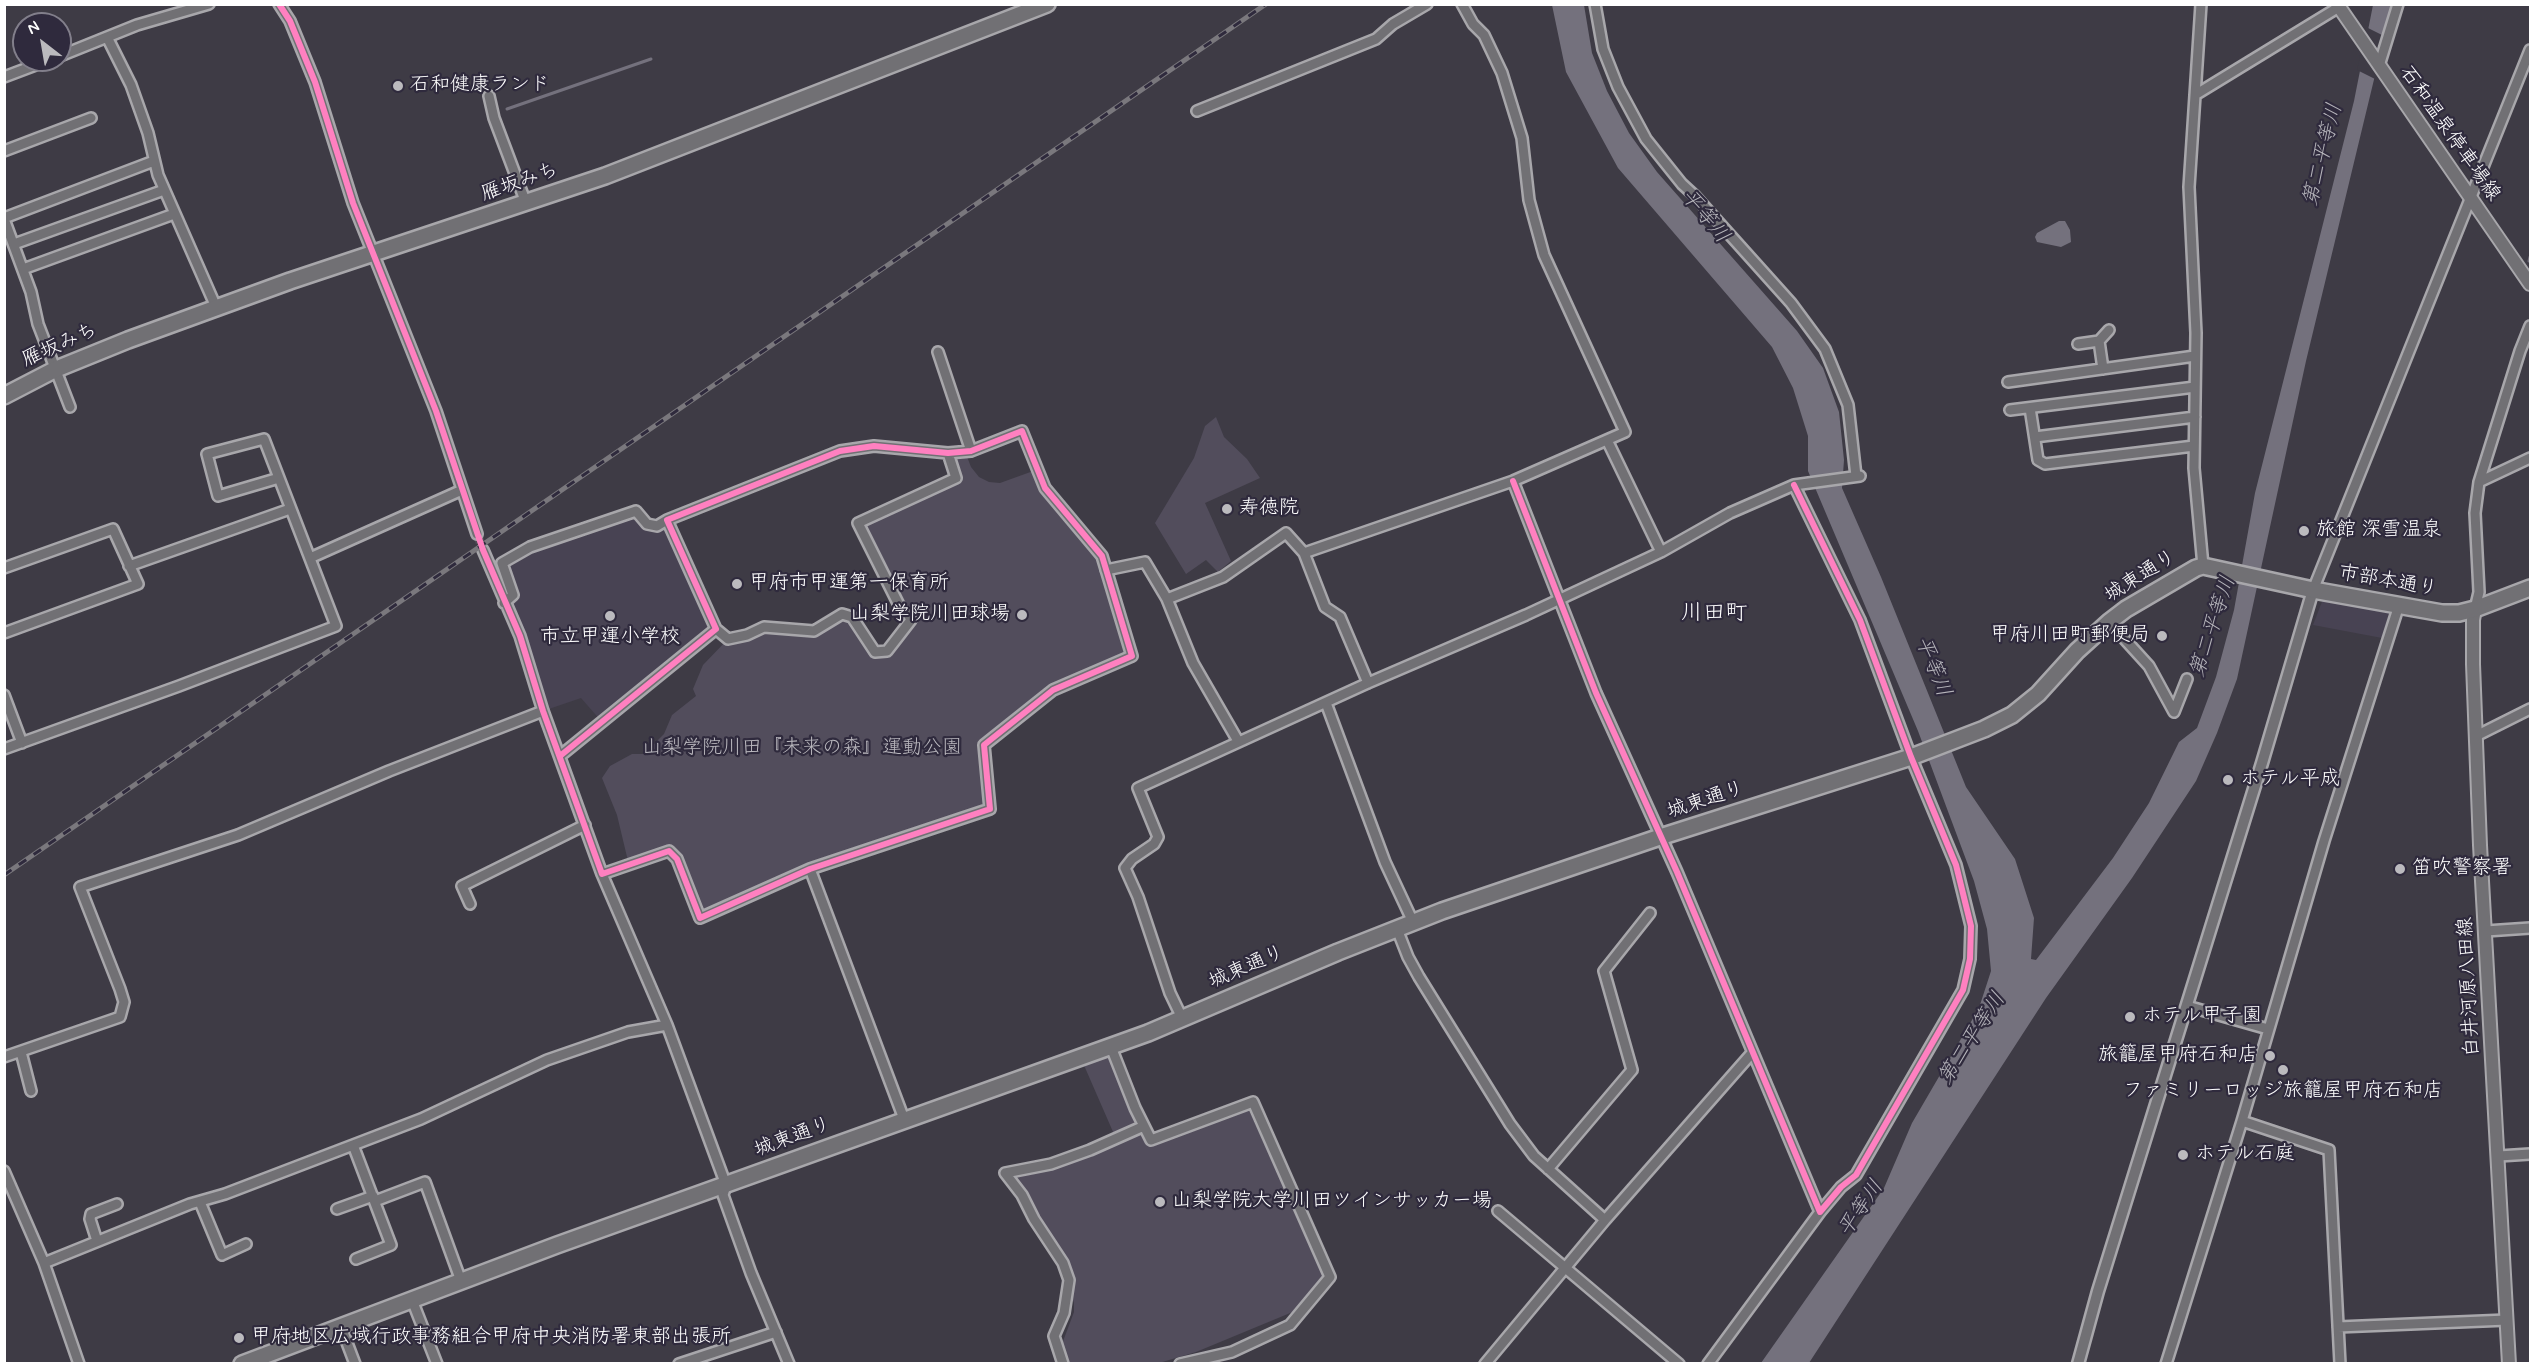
<!DOCTYPE html>
<html>
<head>
<meta charset="utf-8">
<style>
	body { margin:0 }
	#map { position:relative; width:2535px; height:1368px; overflow:hidden; background:#3e3b45; font-family:Mynerve,sans-serif }
	canvas { display:block }
	.frame { position:absolute; inset:0; border:6px solid #fff; pointer-events:none }
	.north { position:absolute; left:12px; top:12px; width:60px; height:60px; box-sizing:border-box; background:#2f2a3d; border:2px solid #827f8b; border-radius:50%; rotate:329deg; font-size:16px; font-weight:700; line-height:24px; text-align:center; color:#fff }
	.north::after { content:''; display:block; margin:auto; width:21px; height:27px; background:#bbbabe; clip-path:polygon(50% 0,100% 100%,50% 72%,0 100%) }
</style>
</head>
<body>
<div id="map">
<canvas width="2535" height="1368"></canvas>
<div class="frame"></div>
<div class="north">N</div>
</div>
<script>
const context = document.querySelector('canvas').getContext('2d');
context.lineJoin = 'round';
function paint(path, color) { context.fillStyle = color; context.fill(path, 'evenodd'); }
const shape = rows => new Path2D(rows.map(r => 'M' + r).join(''));
function stroke(path, color, width, dash) { context.strokeStyle = color; context.lineWidth = width; context.lineCap = dash ? 'butt' : 'round'; context.setLineDash(dash || []); context.stroke(path); }
function write(font, color, halo, rows, align = 'center') {
  context.font = font + ' Mynerve,"Klee One",sans-serif'; context.lineWidth = 4.5; context.setLineDash([]); context.textBaseline = 'middle'; context.strokeStyle = halo; context.fillStyle = color; for (const [text, x, y, turn = 0] of rows) {
    context.save(); context.translate(x, y); context.rotate((+turn || 0) * Math.PI / 180); context.textAlign = isNaN(turn) ? turn : align; if (halo) context.strokeText(text, 0, 0); context.fillText(text, 0, 0); context.restore();
  }
}
paint(shape([
	[636,511,647,524,667,520,716,629,602,722,581,698,543,711,504,603,513,595,502,563,530,547],
	[2323,599,2390,610,2382,638,2313,625]
]), '#484353');
paint(shape([
	[1216,417,1224,437,1247,459,1260,478,1205,503,1231,561,1218,572,1206,560,1186,574,1155,523,1194,458,1205,426],
	[948,453,966,454,971,467,979,477,989,482,1000,483,1036,470,1102,556,1132,656,1053,690,984,745,990,809,810,869,700,918,677,851,671,848,628,861,617,815,602,778,610,766,632,754,644,754,664,734,672,715,696,696,693,689,703,665,728,639,764,627,814,631,842,614,852,617,875,652,887,651,911,619,858,523,956,478],
	[1111,1053,1149,1144,1248,1108,1324,1274,1295,1311,1196,1352,1159,1363,1069,1363,1062,1344,1074,1312,1074,1303,1070,1291,1073,1278,1013,1177,1117,1141,1083,1063]
]), '#524d5c');
paint(shape([
	[1552,5,1584,5,1592,53,1607,91,1629,133,1657,172,1797,331,1823,368,1839,412,1844,460,1842,488,1881,577,1966,787,2015,859,2034,918,2031,959,2036,960,2113,858,2149,803,2179,742,2197,728,2216,677,2234,610,2255,493,2354,101,2373,5,2392,5,2306,361,2237,679,2217,733,2196,781,2132,878,2046,998,1809,1363,1761,1363,1884,1188,1912,1123,1979,1008,1991,971,1987,929,1974,881,1918,731,1808,471,1808,436,1793,388,1772,347,1618,168,1566,72],
	[2059,221,2065,221,2070,230,2071,242,2061,247,2037,242,2035,237,2037,233]
]), '#74717d');
paint(shape([
	[2366,27,2386,37,2375,79,2357,70]
]), '#3e3b45');
stroke(shape([
	[507,109,651,59],
	[2529,261,2530,257]
]), '#74717d', 3);
stroke(shape([
	[477,534,483,550]
]), '#514f58', 9, [9, 4.5]);
const minor = shape([
	[279,4,290,21,315,82,353,203,436,411,477,534],
	[1595,4,1603,49,1618,87,1646,139,1682,184,1695,196,1791,303,1825,349,1848,405,1856,476],
	[2201,4,2189,187,2196,333,2194,468,2203,566],
	[107,37,131,85,148,133,158,175,216,307],
	[60,56,137,25,209,4],
	[2379,66,2398,4],
	[4,77,49,60],
	[2195,95,2339,7],
	[489,96,494,118,526,203],
	[1197,111,1376,39,1393,24,1427,4],
	[4,151,91,118],
	[4,218,154,161],
	[4,219,31,292,38,324,70,407],
	[14,244,164,190],
	[23,269,174,214],
	[2099,341,2103,369],
	[2078,344,2099,341,2109,330],
	[938,352,971,451],
	[2008,382,2195,356],
	[2030,408,2038,460,2045,464,2194,446],
	[2010,410,2195,387],
	[2035,437,2195,417],
	[1607,440,1661,552],
	[1513,481,1596,693,1677,872,1820,1212,1841,1187,1856,1175,1963,990,1970,959,1971,926,1956,865,1911,757,1860,620,1794,485],
	[2479,482,2530,458],
	[483,550,520,636,543,711,602,874,669,851,677,859,700,918,810,869,990,809,984,745,1053,690,1132,656,1102,556,1045,488,1022,431,971,451,948,453,874,446,840,451,667,520,716,629,560,756],
	[1304,553,1325,607,1340,617,1368,683],
	[310,558,462,490],
	[129,566,290,509],
	[4,568,113,529,138,584,4,633],
	[1106,570,1145,562,1167,599,1223,577,1286,533,1304,553,1513,481,1625,432,1544,255,1529,200,1522,138,1502,73,1484,35,1473,24,1462,4],
	[2313,590,2530,50],
	[1167,599,1193,663,1238,741],
	[504,603,513,595,502,563,530,547,636,511,647,524,657,526,667,520],
	[2475,609,2479,592,2475,513,2479,482,2520,351,2530,326],
	[2109,622,2149,666,2174,712],
	[716,629,728,639,747,635,764,627,814,631,842,614,852,617,875,652,887,651,911,620,908,614,901,609,858,523,956,478,948,453],
	[4,695,22,743],
	[1326,703,1385,862,1413,922],
	[2174,712,2187,679],
	[2476,736,2530,709],
	[4,749,179,686,336,626,264,439,207,454,218,496,279,478],
	[810,869,904,1119],
	[602,874,667,1025],
	[470,904,462,886,585,825],
	[1397,929,1408,957,1419,977,1510,1124,1534,1156,1605,1220],
	[2486,931,2530,928],
	[2187,1006,2268,1029],
	[1182,1018,1170,993,1138,897,1125,868,1132,859,1154,844,1158,837,1138,788,1368,683,1526,615,1661,552,1730,513,1794,485,1860,476],
	[1111,1047,1135,1108,1151,1140,1253,1102,1330,1277,1290,1325,1232,1352,1180,1364],
	[21,1052,31,1091],
	[4,1057,120,1017,124,1002,120,989,80,887,238,835,389,771,543,711],
	[2242,1121,2329,1150,2340,1364],
	[353,1145,391,1245,356,1259],
	[2499,1156,2530,1154],
	[1548,1169,1632,1070,1604,971,1650,913],
	[4,1171,44,1263,79,1364],
	[375,1201,425,1182,461,1281],
	[200,1202,222,1255,246,1244],
	[337,1209,373,1196],
	[1498,1211,1679,1364],
	[97,1241,90,1219,91,1214,117,1204],
	[44,1263,190,1204,225,1194,421,1119,547,1060,628,1032,667,1025,726,1185,723,1195,751,1273,789,1364],
	[412,1300,437,1364],
	[341,1327,355,1364],
	[2338,1327,2507,1320],
	[679,1364,776,1332],
	[1063,1364,1054,1336,1064,1313,1069,1280,1063,1263,1034,1219,1022,1195,1005,1173,1051,1164,1090,1150,1144,1126],
	[1485,1364,1605,1220,1752,1053],
	[1708,1364,1820,1212],
	[2166,1364,2242,1121,2324,841,2399,605]
]);
const tertiary = shape([
	[2078,1364,2098,1291,2262,763,2313,590]
]);
const secondary = shape([
	[2337,4,2530,284],
	[2475,609,2473,620,2473,664,2480,845,2509,1364]
]);
const trunk = shape([
	[4,396,54,370,128,340,290,281,605,176,1047,4],
	[242,1364,557,1245,1148,1033,1338,952,1442,911,1660,837,1911,757,1984,729,2012,715,2038,694,2077,651,2109,622,2126,609,2196,568,2203,566,2313,590,2442,613,2459,613,2475,609,2530,588]
]);
stroke(minor, '#a8a7ab', 14);
stroke(tertiary, '#a8a7ab', 15);
stroke(secondary, '#a8a7ab', 16);
stroke(trunk, '#a8a7ab', 20);
stroke(minor, '#717074', 9);
stroke(tertiary, '#717074', 10);
stroke(secondary, '#717074', 12);
stroke(trunk, '#717074', 15);
const rail = shape([
	[4,875,1266,4]
]);
stroke(rail, '#7a787d', 5);
stroke(rail, '#2f2a3d', 3, [9]);
stroke(shape([
	[279,4,290,21,315,82,353,203,436,411,483,550,520,636,543,711,602,874,669,851,677,859,700,918,810,869,990,809,984,745,1053,690,1132,656,1102,556,1045,488,1022,431,971,451,948,453,874,446,840,451,667,520,716,629,560,756],
	[1513,481,1596,693,1677,872,1820,1212,1841,1187,1856,1175,1963,990,1970,959,1971,926,1956,865,1911,757,1860,620,1794,485]
]), '#ff80c0', 6);
for (const [x, y, r, color] of [
	[398,86,6,"#bbbabe"],
	[1227,509,6,"#bbbabe"],
	[2304,531,6,"#bbbabe"],
	[737,584,6,"#bbbabe"],
	[1022,615,6,"#bbbabe"],
	[610,616,6,"#bbbabe"],
	[2162,636,6,"#bbbabe"],
	[2228,780,6,"#bbbabe"],
	[2400,869,6,"#bbbabe"],
	[2130,1017,6,"#bbbabe"],
	[2270,1056,6,"#bbbabe"],
	[2283,1070,6,"#bbbabe"],
	[2183,1155,6,"#bbbabe"],
	[1160,1202,6,"#bbbabe"],
	[239,1338,6,"#bbbabe"]
]) { const dot = new Path2D(); dot.arc(x, y, r, 0, 2 * Math.PI); context.fillStyle = color; context.fill(dot); stroke(dot, '#2f2a3d', 2); }
write('20px', '#fff', '#2f2a3d', [
	["石和健康ランド",410,86],
	["寿徳院",1239,509],
	["旅館 深雪温泉",2316,531],
	["甲府市甲運第一保育所",749,584],
	["山梨学院川田球場",1010,615,"right"],
	["甲府川田町郵便局",2150,636,"right"],
	["市立甲運小学校",610,638,"center"],
	["ホテル平成",2240,780],
	["笛吹警察署",2412,869],
	["ホテル甲子園",2142,1017],
	["旅籠屋甲府石和店",2258,1056,"right"],
	["ファミリーロッジ旅籠屋甲府石和店",2283,1092,"center"],
	["ホテル石庭",2195,1155],
	["山梨学院大学川田ツインサッカー場",1172,1202],
	["甲府地区広域行政事務組合甲府中央消防署東部出張所",251,1338]
], 'left');
write('20px', '#fff', '#2f2a3d', [
	["石和温泉停車場線",2449,134,55],
	["雁坂みち",520,183,-19],
	["雁坂みち",60,346,-24],
	["城東通り",2141,577,-32],
	["市部本通り",2388,582,10],
	["城東通り",1706,801,-18],
	["城東通り",1247,968,-23],
	["白井河原八田線",2470,987,-93],
	["城東通り",793,1138,-20]
]);
write('20px', '#bbb9bf', '#2f2a3d', [
	["山梨学院川田『未来の森』運動公園",802,749]
]);
write('italic 21px', '#b5b4ba', '#2f2a3d', [
	["第二平等川",2324,155,-76],
	["平等川",1704,217,50],
	["第二平等川",2214,627,-72],
	["平等川",1932,667,68],
	["第二平等川",1973,1039,-57],
	["平等川",1862,1209,-56]
]);
write('22px', '#fff', '#2f2a3d', [
	["川田町",1714,614]
]);
</script>
</body>
</html>
